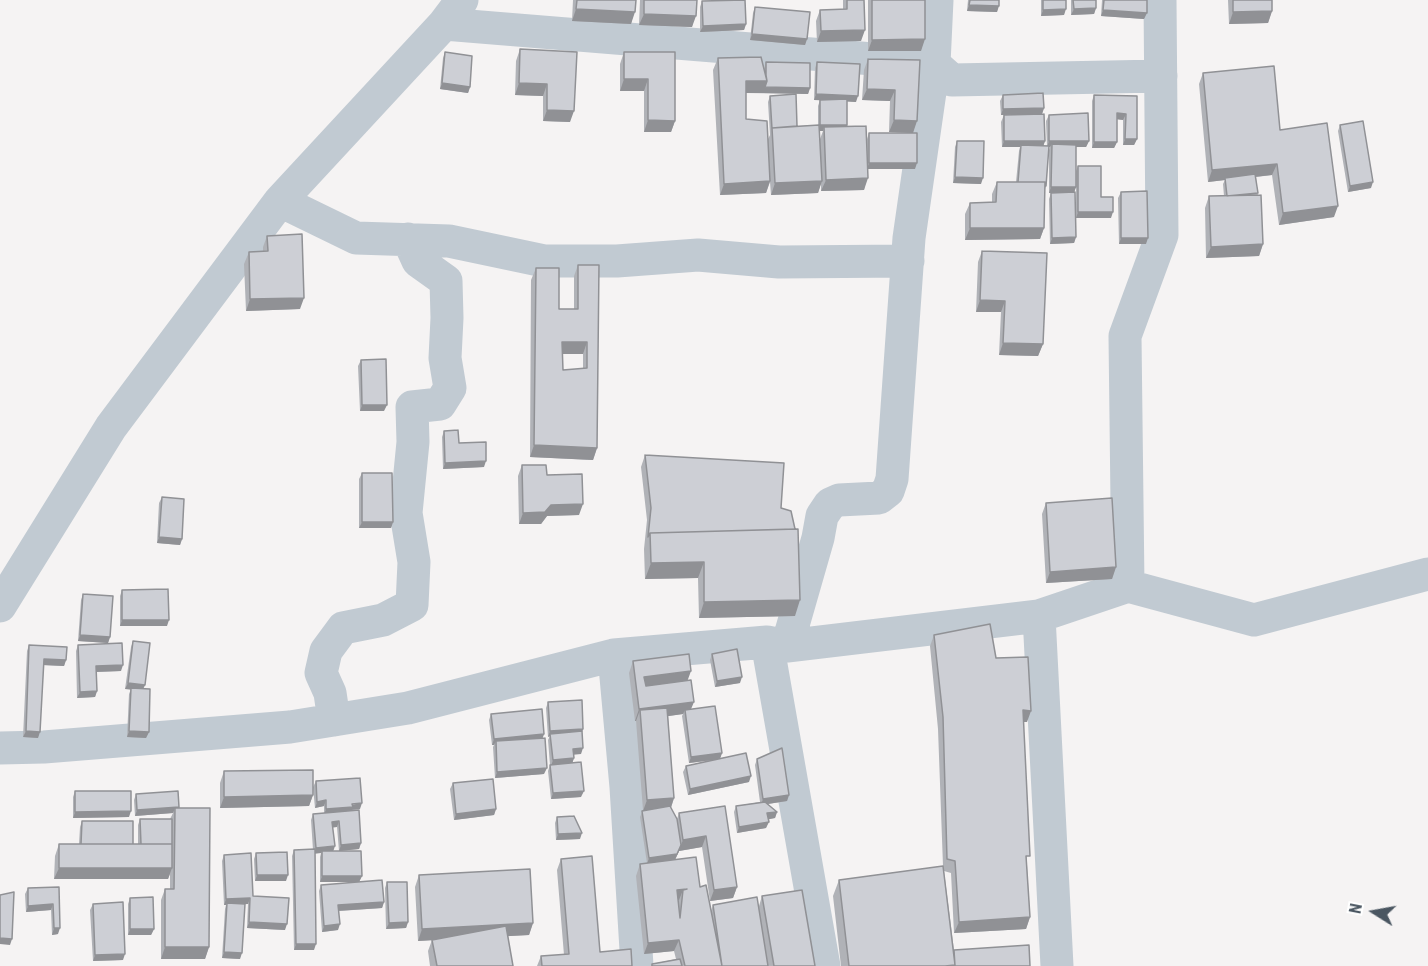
<!DOCTYPE html>
<html>
<head>
<meta charset="utf-8">
<style>
	body { margin:0 }
	#map { position:relative; width:1428px; height:966px; overflow:hidden; background:#f5f3f3; font-family:"Roboto Condensed",sans-serif }
	canvas { display:block }
	.north { position:absolute; left:1344px; top:882px; width:60px; height:60px; -webkit-text-stroke:4px #fff; paint-order:stroke; rotate:281deg; font-size:16px; font-weight:700; line-height:24px; text-align:center; color:#4a5661 }
	.north::after { content:''; display:block; margin:auto; width:21px; height:27px; background:#4a5661; clip-path:polygon(50% 0,100% 100%,50% 72%,0 100%) }
</style>
</head>
<body>
<div id="map">
<canvas width="1428" height="966"></canvas>
<div class="north">N</div>
</div>
<script>
const context = document.querySelector('canvas').getContext('2d');
context.lineJoin = 'round';
const shape = rows => new Path2D(rows.map(r => 'M' + r).join(''));
function stroke(path, color, width, dash) { context.strokeStyle = color; context.lineWidth = width; context.lineCap = dash ? 'butt' : 'round'; context.setLineDash(dash || []); context.stroke(path); }
function paint(path, color) { context.fillStyle = color; context.fill(path, 'evenodd'); }
stroke(shape([
	[444,24,934,64,952,80,1161,76],
	[280,201,356,238,449,241,544,261,617,261,698,255,779,262,908,261],
	[1128,586,1125,336,1162,235,1160,0],
	[0,606,111,427,280,201,444,24,462,0],
	[1039,616,1057,966],
	[767,642,824,966],
	[787,646,818,538,822,516,830,504,839,500,879,498,888,491,892,479,909,238,934,64,937,0],
	[614,655,626,787,637,966],
	[334,720,330,693,321,673,326,651,343,628,383,620,412,605,414,562,406,513,413,442,412,407,440,404,450,388,445,358,447,318,446,281,418,261,408,239],
	[0,748,44,747,290,727,408,708,614,655,767,642,787,646,1039,616,1128,586,1254,620,1428,574]
]), '#c1cad2', 33);
paint(shape([
	[573,0,636,0,631,24,572,21],
	[640,0,697,0,692,27,639,25],
	[843,0,864,0,861,41,817,42,816,21,820,10,843,9],
	[868,0,925,0,921,51,868,51],
	[968,0,999,0,997,12,967,11],
	[1041,0,1066,0,1064,15,1041,16],
	[1071,0,1096,0,1096,8,1094,14,1071,15],
	[1102,0,1147,0,1144,19,1101,16],
	[1228,0,1272,0,1272,11,1268,23,1229,24],
	[702,1,746,24,744,30,700,32,700,7],
	[755,7,807,39,805,45,750,40,753,13],
	[520,49,577,52,570,122,543,121,543,96,515,95,516,61],
	[445,52,470,87,468,93,440,89,443,58],
	[624,52,675,52,675,121,671,132,644,132,644,91,620,91,620,64],
	[718,58,764,68,766,62,810,88,808,94,746,93,746,119,768,139,770,135,768,102,770,96,797,126,818,125,818,106,820,100,814,100,815,68,817,62,856,102,847,101,846,127,867,139,869,133,915,169,868,169,864,190,821,191,821,183,818,193,771,195,770,182,766,193,720,195,713,70],
	[819,131,823,131,820,139],
	[868,59,920,60,913,133,889,132,890,101,862,100,864,70],
	[1203,73,1334,217,1279,225,1272,175,1256,177,1263,244,1259,256,1206,258,1205,208,1209,196,1224,196,1223,184,1225,180,1208,182,1199,84],
	[1003,95,1044,108,1042,114,1001,115,1000,101],
	[1094,95,1137,96,1137,139,1134,145,1123,145,1123,120,1117,119,1117,142,1114,148,1092,148,1092,101],
	[1004,115,1045,141,1043,146,1047,146,1046,121,1049,115,1089,141,1086,147,1076,147,1076,171,1078,166,1101,197,1111,218,1076,218,1076,187,1074,192,1076,237,1074,243,1050,244,1049,199,1051,193,1055,193,1049,193,1049,150,1050,147,1049,147,1046,186,1045,189,1044,228,1040,239,965,240,965,214,970,203,992,202,992,194,997,182,1016,182,1019,151,1020,147,1002,147,1001,122],
	[1340,125,1371,188,1348,192,1338,131],
	[957,141,981,184,953,183,955,147],
	[1121,192,1146,244,1119,244,1118,198],
	[267,236,300,309,246,311,244,264,249,252,263,251,263,247],
	[982,251,1043,344,1038,356,999,355,1001,312,976,312,978,262],
	[578,265,599,265,597,448,593,460,530,457,531,280,536,268,559,309,574,309,574,276],
	[563,354,583,354,583,369,563,370],
	[361,360,384,411,360,411,358,366],
	[444,431,484,467,443,469,442,437],
	[645,455,781,508,795,616,699,618,698,578,645,579,644,549,647,520,641,467],
	[522,465,547,475,579,515,547,516,541,524,519,524,518,476],
	[362,473,393,522,391,528,359,528,359,479],
	[162,497,182,539,180,545,157,543,159,503],
	[1046,503,1116,567,1112,579,1046,583,1042,514],
	[122,590,167,626,120,626,120,596],
	[83,594,110,637,108,643,78,641,81,600],
	[934,635,996,658,1027,722,1023,722,1027,865,1030,917,1026,929,954,933,951,873,944,871,954,950,1030,966,841,966,833,896,839,880,943,866,938,729,930,646],
	[133,641,145,685,143,689,149,732,146,738,127,737,129,694,131,689,125,689,131,647],
	[29,645,66,660,64,666,44,665,38,738,23,737,27,651],
	[78,645,121,671,96,672,97,691,95,697,77,698,76,651],
	[712,654,740,683,715,687,710,660],
	[633,661,688,681,691,710,722,753,720,758,749,782,688,795,683,772,686,766,707,761,689,763,682,716,683,714,668,716,674,798,671,808,677,819,679,813,725,806,737,887,733,898,710,901,702,847,679,851,675,860,700,887,711,911,713,905,759,906,762,896,815,966,651,966,652,964,676,959,674,951,644,954,636,876,640,864,647,863,640,817,643,810,636,721,635,721,629,673],
	[548,702,583,729,582,732,581,754,574,754,574,758,572,763,581,797,551,799,548,771,550,765,548,740,550,736,548,737,546,708],
	[491,714,544,734,542,738,544,774,495,778,493,747,494,745,492,745,489,720],
	[757,759,789,795,787,801,768,804,777,812,775,818,768,819,766,828,737,833,734,812,736,806,760,802,755,765],
	[224,771,313,795,309,806,220,808,220,783],
	[316,781,360,809,351,810,351,811,361,843,359,849,339,851,337,827,333,827,333,851,362,876,359,882,320,882,320,857,321,853,315,853,314,950,294,950,292,856,294,850,313,850,311,820,313,814,324,813,324,806,315,808,313,787],
	[453,783,496,809,494,815,454,820,450,789],
	[75,791,129,817,73,818,73,797],
	[136,794,178,808,209,947,205,959,161,959,161,900,165,889,170,889,170,874,168,879,54,879,55,856,59,844,79,844,80,827,82,821,133,844,138,844,138,825,140,819,170,819,173,813,135,816,134,800],
	[557,817,580,839,556,840,555,823],
	[256,853,286,881,255,881,254,859],
	[224,855,253,896,285,930,247,928,248,904,245,904,240,959,222,958,225,909,226,905,224,905,222,861],
	[561,859,600,952,632,966,537,966,541,956,564,955,557,870],
	[419,875,533,923,529,935,508,936,513,966,430,966,428,951,432,940,418,941,415,887],
	[387,882,408,922,406,928,386,929,385,888],
	[321,885,384,902,382,908,339,911,338,930,322,932,319,891],
	[59,887,58,934,52,935,51,910,26,912,25,894,28,888],
	[130,898,154,929,151,935,128,935,128,904],
	[93,904,123,960,93,961,90,910]
]), '#b0b2b7');
paint(shape([
	[969,5,999,6,997,12,967,11],
	[1096,8,1094,14,1071,15,1074,9],
	[576,9,635,12,631,24,572,21],
	[1066,9,1064,15,1041,16,1043,10],
	[1103,10,1147,13,1144,19,1101,16],
	[1272,11,1268,23,1229,24,1233,12],
	[644,14,696,16,692,27,639,25],
	[746,24,744,30,700,32,703,26],
	[865,30,861,41,817,42,821,31],
	[752,34,807,39,805,45,750,40],
	[925,39,921,51,868,51,872,40],
	[624,79,648,79,644,91,620,91],
	[746,81,767,81,763,93,741,93],
	[442,83,470,87,468,93,440,89],
	[519,83,547,84,543,96,515,95],
	[765,87,810,88,808,94,763,93],
	[867,89,895,90,890,101,862,100],
	[816,94,858,96,856,102,814,100],
	[1044,108,1042,114,1001,115,1003,109],
	[547,110,574,111,570,122,543,121],
	[1117,113,1126,114,1123,120,1115,119],
	[648,120,675,121,671,132,644,132],
	[894,120,917,121,913,133,889,132],
	[820,125,847,125,845,131,824,127,823,131,818,131],
	[1125,139,1137,139,1134,145,1123,145],
	[1004,141,1045,141,1043,147,1021,145,1020,147,1002,147],
	[1049,141,1089,141,1086,147,1052,147,1052,144,1050,147,1047,147],
	[1094,142,1117,142,1114,148,1092,148],
	[869,163,917,163,915,169,867,169],
	[1277,164,1272,175,1226,180,1225,178,1225,180,1208,182,1212,170],
	[955,177,983,178,981,184,953,183],
	[868,178,864,190,821,191,826,180],
	[770,181,766,193,720,195,724,184],
	[822,181,818,193,771,195,775,183],
	[1373,182,1371,188,1348,192,1350,186],
	[1051,187,1076,187,1074,193,1049,193],
	[1338,206,1334,217,1279,225,1283,213],
	[1078,212,1113,212,1111,218,1076,218],
	[970,228,1044,228,1040,239,965,240],
	[1076,237,1074,243,1050,244,1052,238],
	[1121,238,1148,238,1146,244,1119,244],
	[1263,244,1259,256,1206,258,1211,247],
	[304,298,300,309,246,311,250,299],
	[980,300,1005,301,1001,312,976,312],
	[562,342,587,342,583,354,558,354],
	[1003,343,1043,344,1038,356,999,355],
	[362,405,387,405,384,411,360,411],
	[534,445,597,448,593,460,530,457],
	[486,461,484,467,443,469,445,463],
	[583,504,579,515,547,516,541,524,519,524,523,513,551,505],
	[362,522,393,522,391,528,359,528],
	[159,537,182,539,180,545,157,543],
	[704,562,698,578,645,579,651,563],
	[1116,567,1112,579,1046,583,1050,572],
	[800,600,795,616,699,618,704,602],
	[122,620,169,620,167,626,120,626],
	[80,635,110,637,108,643,78,641],
	[44,659,66,660,64,666,42,665],
	[123,665,121,671,94,672,96,666],
	[691,671,687,682,640,688,644,677],
	[742,677,740,683,715,687,717,681],
	[128,683,145,685,142,691,125,689],
	[97,691,95,697,77,698,80,692],
	[694,702,689,714,685,710,683,714,641,720,640,710,636,721,635,721,639,709],
	[1023,710,1031,711,1027,722,1019,722],
	[583,729,581,735,550,734,550,736,548,737,550,731],
	[26,731,40,732,38,738,23,737],
	[129,731,149,732,146,738,127,737],
	[544,734,542,740,496,741,494,745,492,745,494,739],
	[583,748,581,754,571,755,573,749],
	[722,753,720,759,689,763,691,757],
	[574,758,572,764,551,766,553,760],
	[547,768,544,774,495,778,497,772],
	[751,776,749,782,688,795,690,789],
	[584,791,581,797,551,799,553,793],
	[313,795,309,806,220,808,224,797],
	[789,795,787,801,761,805,763,799],
	[674,798,670,810,643,811,647,800],
	[326,800,324,806,315,808,317,802],
	[362,803,360,809,351,810,350,813,324,815,326,809],
	[179,807,177,813,175,808,173,813,135,816,137,810],
	[496,809,494,815,454,820,456,814],
	[131,811,129,817,73,818,75,812],
	[777,812,775,818,765,820,767,813],
	[339,821,337,827,330,828,332,822],
	[769,822,766,828,737,833,739,827],
	[582,833,580,839,556,840,558,834],
	[706,836,702,847,679,851,675,860,647,864,649,858,677,854,683,840],
	[361,843,359,849,339,851,341,845],
	[335,846,333,852,322,851,321,853,313,854,316,848],
	[59,868,172,868,168,879,54,879],
	[257,875,288,875,286,881,255,881],
	[322,876,362,876,359,882,320,882],
	[737,887,733,898,710,901,714,890],
	[687,889,683,890,679,900,673,901,677,890],
	[250,898,248,904,227,905,227,903,226,905,224,905,226,899],
	[384,902,382,908,336,911,338,905],
	[53,904,51,910,26,912,28,906],
	[1030,917,1026,929,954,933,959,922],
	[249,922,287,924,285,930,247,928],
	[408,922,406,928,386,929,389,923],
	[533,923,529,935,418,941,422,929],
	[340,924,338,930,322,932,324,926],
	[54,928,60,928,58,934,52,935],
	[130,929,154,929,151,935,128,935],
	[0,938,12,939,10,945,0,944],
	[679,940,674,951,644,954,648,943],
	[296,944,316,944,314,950,294,950],
	[165,947,209,947,205,959,161,959],
	[224,952,242,953,240,959,222,958],
	[125,954,123,960,93,961,95,955]
]), '#909195');
const building = shape([
	[577,0,636,0,635,12,576,9,577,0],
	[644,0,697,0,696,16,644,14,644,0],
	[745,0,746,24,703,26,702,1,745,0],
	[847,0,864,0,865,30,821,31,820,10,847,9,847,0],
	[872,0,925,0,925,39,872,40,872,0],
	[970,0,999,0,999,6,969,5,970,0],
	[1043,0,1066,0,1066,9,1043,10,1043,0],
	[1073,0,1096,0,1096,8,1074,9,1073,0],
	[1104,0,1147,0,1147,13,1103,10,1104,0],
	[1233,0,1272,0,1272,11,1233,12,1233,0],
	[755,7,810,12,807,39,752,34,755,7],
	[520,49,577,52,574,111,547,110,547,84,519,83,520,49],
	[445,52,472,56,470,87,442,83,445,52],
	[624,52,675,52,675,121,648,120,648,79,624,79,624,52],
	[761,57,767,81,746,81,746,119,767,121,770,181,724,184,718,58,761,57],
	[868,59,920,60,917,121,894,120,895,90,867,89,868,59],
	[766,62,810,63,810,88,765,87,767,81,766,75,766,62],
	[817,62,860,64,858,96,816,94,817,62],
	[1274,66,1280,130,1327,123,1338,206,1283,213,1277,164,1212,170,1203,73,1274,66],
	[1043,93,1044,108,1003,109,1003,95,1043,93],
	[796,94,797,126,772,128,772,129,770,96,796,94],
	[1094,95,1137,96,1137,139,1125,139,1126,114,1117,113,1117,142,1094,142,1094,95],
	[847,99,847,125,820,125,820,100,847,99],
	[1088,113,1089,141,1049,141,1049,115,1088,113],
	[1044,114,1045,141,1004,141,1004,115,1044,114],
	[1363,121,1373,182,1350,186,1340,125,1363,121],
	[819,125,822,181,775,183,772,128,819,125],
	[866,126,868,178,826,180,824,127,866,126],
	[869,133,917,133,917,163,869,163,869,133],
	[957,141,984,141,983,178,955,177,957,141],
	[1052,144,1076,145,1076,187,1051,187,1052,144],
	[1021,145,1049,146,1046,186,1045,186,1045,182,1018,182,1021,145],
	[1078,166,1101,166,1101,197,1113,197,1113,212,1078,212,1078,166],
	[1255,174,1258,193,1227,196,1225,178,1255,174],
	[997,182,1045,182,1044,228,970,228,970,203,996,202,997,182],
	[1147,191,1148,238,1121,238,1121,192,1147,191],
	[1075,192,1076,237,1052,238,1051,193,1075,192],
	[1261,195,1263,244,1211,247,1209,196,1261,195],
	[302,234,304,298,250,299,249,252,268,251,267,236,302,234],
	[982,251,1047,253,1043,344,1003,343,1005,301,980,300,982,251],
	[578,265,599,265,597,448,534,445,536,268,559,268,559,309,578,309,578,265],
	[562,342,587,342,587,368,563,370,562,342],
	[386,359,387,405,362,405,361,360,386,359],
	[458,430,459,443,486,442,486,461,445,463,444,431,458,430],
	[645,455,784,463,781,508,791,511,795,529,650,533,648,537,651,508,645,455],
	[522,465,546,465,547,475,582,474,583,504,551,505,545,512,523,513,522,465],
	[362,473,392,473,393,522,362,522,362,473],
	[162,497,184,499,182,539,159,537,162,497],
	[1112,498,1116,567,1050,572,1046,503,1112,498],
	[798,529,800,600,704,602,704,562,651,563,650,533,798,529],
	[168,589,169,620,122,620,122,590,168,589],
	[83,594,113,596,110,637,80,635,83,594],
	[990,624,996,658,1028,657,1031,711,1023,710,1030,856,1026,856,1030,917,959,922,955,861,947,859,943,717,934,635,990,624],
	[133,641,150,643,145,685,128,683,133,641],
	[122,643,123,665,96,666,97,691,80,692,78,645,122,643],
	[29,645,67,647,66,660,44,659,40,732,26,731,29,645],
	[737,649,742,677,717,681,712,654,737,649],
	[689,654,691,671,644,677,646,686,691,680,694,702,639,709,633,661,689,654],
	[131,688,150,689,149,732,129,731,131,688],
	[582,700,583,729,550,731,548,702,582,700],
	[715,706,722,753,691,757,685,710,715,706],
	[667,708,674,798,647,800,640,710,667,708],
	[542,709,544,734,494,739,491,714,542,709],
	[582,731,583,748,573,749,574,758,553,760,550,734,582,731],
	[545,738,547,768,497,772,496,741,545,738],
	[782,748,789,795,763,799,757,759,782,748],
	[746,753,751,776,690,789,686,766,746,753],
	[581,762,584,791,553,793,550,765,581,762],
	[313,770,313,795,224,797,224,771,313,770],
	[360,778,362,803,352,804,353,807,326,809,326,800,317,802,316,781,360,778],
	[493,779,496,809,456,814,453,783,493,779],
	[75,791,131,791,131,811,75,812,75,791],
	[178,791,179,807,137,810,136,794,178,791],
	[765,802,777,812,767,813,769,822,739,827,736,806,765,802],
	[670,806,677,819,681,845,677,854,649,858,642,811,670,806],
	[725,806,737,887,714,890,706,836,683,840,679,813,725,806],
	[175,808,210,808,209,947,165,947,165,889,174,889,175,808],
	[359,810,361,843,341,845,339,821,332,822,335,846,316,848,313,814,359,810],
	[574,816,582,833,558,834,557,817,574,816],
	[140,819,172,819,172,844,141,844,140,819],
	[82,821,133,821,133,844,81,844,82,821],
	[59,844,172,844,172,868,59,868,59,844],
	[315,849,316,944,296,944,294,850,315,849],
	[322,851,361,851,362,876,322,876,322,851],
	[287,852,288,875,257,875,256,853,287,852],
	[251,853,253,896,289,898,287,924,249,922,250,898,226,899,224,855,251,853],
	[592,856,600,952,631,949,632,966,542,966,541,956,569,954,561,859,592,856],
	[696,857,700,887,706,885,722,966,685,966,679,940,648,943,640,864,696,857],
	[687,889,683,890,680,918,677,890,687,889],
	[943,866,955,965,945,966,849,966,839,880,943,866],
	[530,869,533,923,422,929,419,875,530,869],
	[382,880,384,902,338,905,340,924,324,926,321,885,382,880],
	[387,882,407,882,408,922,389,923,387,882],
	[59,887,60,928,54,928,53,904,28,906,28,888,59,887],
	[802,890,815,966,774,966,762,896,802,890],
	[14,892,12,939,0,938,0,895,14,892],
	[153,897,154,929,130,929,130,898,153,897],
	[757,897,768,966,722,966,713,905,757,897],
	[123,902,125,954,95,955,93,904,123,902],
	[227,903,245,904,242,953,224,952,227,903],
	[506,926,513,966,437,966,432,940,506,926],
	[1029,945,1030,966,955,966,954,950,1029,945],
	[680,959,682,966,652,966,652,964,680,959]
]);
paint(building, '#cdcfd5');
stroke(building, '#909195', 1.5);
</script>
</body>
</html>
